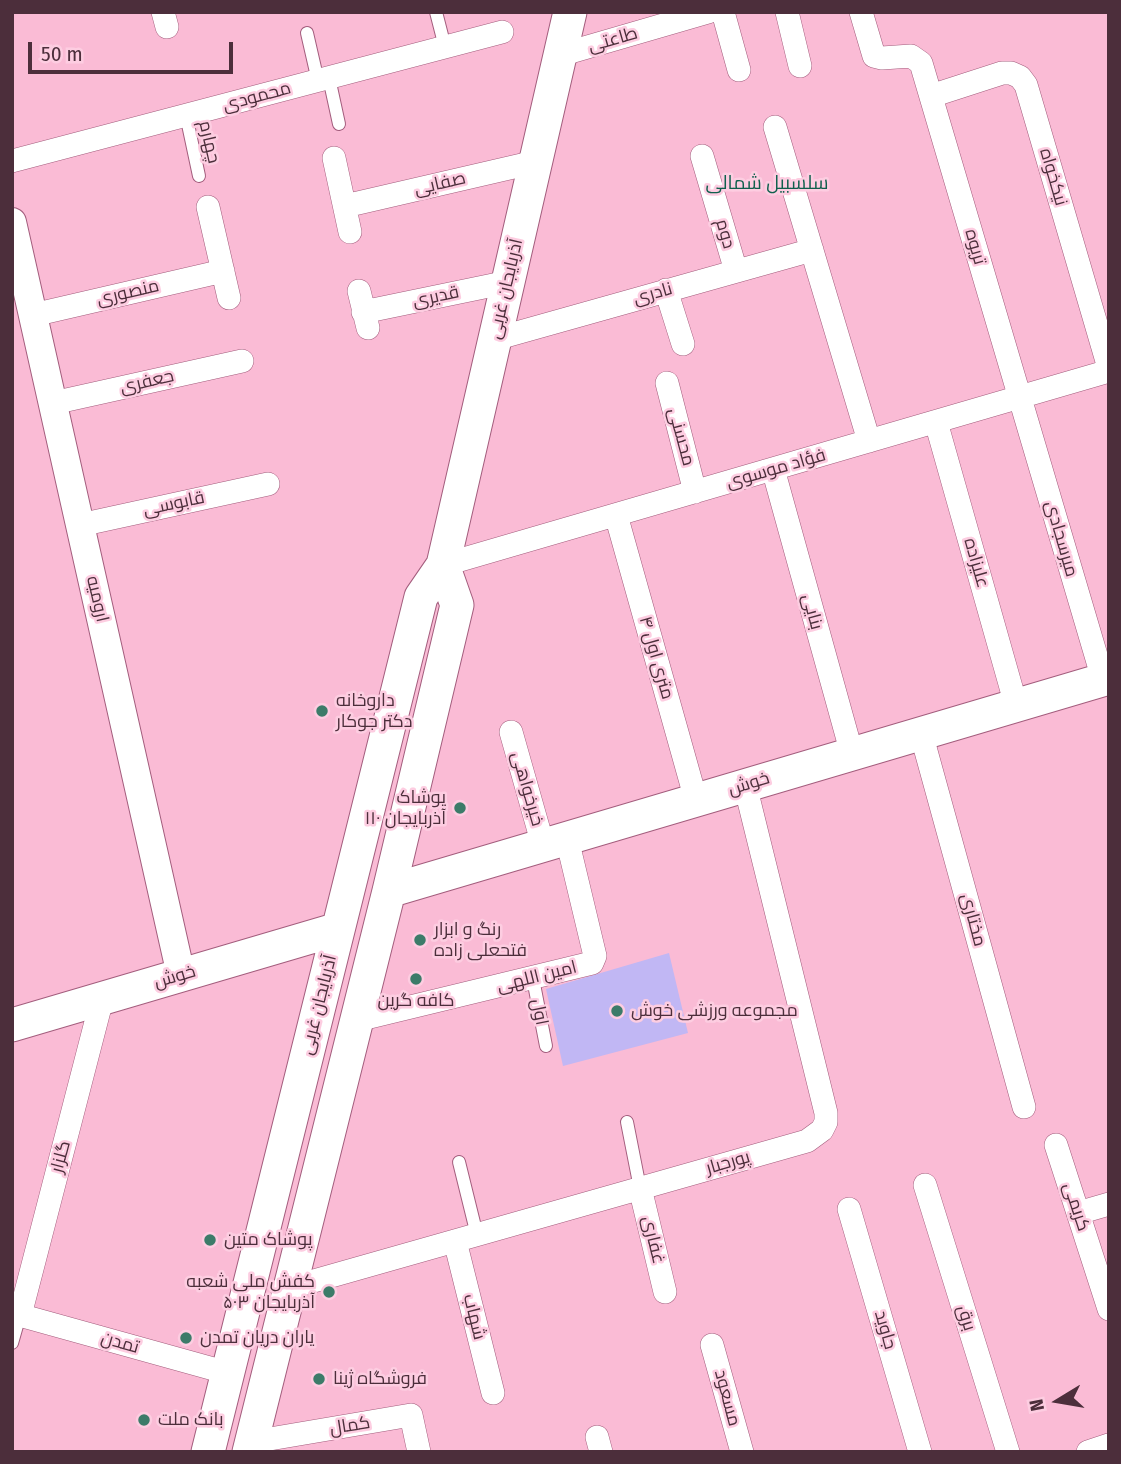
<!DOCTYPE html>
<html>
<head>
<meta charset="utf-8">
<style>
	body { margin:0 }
	#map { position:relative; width:1121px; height:1464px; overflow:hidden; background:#fabbd5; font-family:"Fira Sans Condensed",sans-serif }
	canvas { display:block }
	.frame { position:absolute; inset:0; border:14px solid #4c2e3b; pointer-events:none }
	.north { position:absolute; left:1023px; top:1366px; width:70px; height:70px; -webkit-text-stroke:5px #fdcde1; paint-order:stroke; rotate:259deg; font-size:19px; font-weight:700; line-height:28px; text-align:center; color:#4c2e3b }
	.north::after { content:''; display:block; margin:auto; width:24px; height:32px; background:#4c2e3b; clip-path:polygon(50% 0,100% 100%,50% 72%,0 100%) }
	.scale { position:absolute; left:28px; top:42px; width:205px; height:32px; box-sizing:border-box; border:4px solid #4c2e3b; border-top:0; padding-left:9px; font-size:21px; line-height:24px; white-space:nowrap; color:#4c2e3b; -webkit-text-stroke:5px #fdcde1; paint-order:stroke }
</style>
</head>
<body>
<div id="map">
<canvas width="1121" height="1464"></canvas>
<div class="frame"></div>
<div class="north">N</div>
<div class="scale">50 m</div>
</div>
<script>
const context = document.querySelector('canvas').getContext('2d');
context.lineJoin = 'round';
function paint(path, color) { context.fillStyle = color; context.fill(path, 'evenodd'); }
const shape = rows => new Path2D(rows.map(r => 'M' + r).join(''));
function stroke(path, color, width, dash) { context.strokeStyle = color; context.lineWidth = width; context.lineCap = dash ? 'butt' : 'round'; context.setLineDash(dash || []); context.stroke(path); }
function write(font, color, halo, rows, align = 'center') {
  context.font = font + ' "Fira Sans Condensed",Cairo,sans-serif'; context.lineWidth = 5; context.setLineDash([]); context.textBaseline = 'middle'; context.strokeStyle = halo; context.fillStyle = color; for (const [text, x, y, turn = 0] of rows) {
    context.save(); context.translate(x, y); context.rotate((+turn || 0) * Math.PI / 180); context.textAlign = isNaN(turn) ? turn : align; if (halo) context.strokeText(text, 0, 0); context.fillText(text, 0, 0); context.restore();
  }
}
paint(shape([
	[669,953,688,1033,563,1066,546,989]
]), '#c1b7f4');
const service = shape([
	[436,12,445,47],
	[307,33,318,81],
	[329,78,339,124],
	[186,115,199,176],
	[533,979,546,1046],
	[627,1122,640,1188],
	[459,1162,477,1235],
	[12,1343,20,1315]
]);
const minor = shape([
	[163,12,167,27],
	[723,12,739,70],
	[787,12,800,66],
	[861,12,874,56,882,58,911,56,921,63,1103,679],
	[560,55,708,12],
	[931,96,1002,73,1011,73,1020,77,1026,85,1109,368],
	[775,127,869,441],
	[702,156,736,271],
	[334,158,350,232],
	[12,161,502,32],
	[345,206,535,162],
	[208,207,229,298],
	[666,290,683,344],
	[359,291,368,328],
	[363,312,508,282],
	[33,315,223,271],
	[495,339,812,250],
	[667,383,695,492],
	[53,403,242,361],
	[936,422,1016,705],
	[773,469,852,754],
	[616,515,696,800],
	[80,525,268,484],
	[443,565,1109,371],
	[511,732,543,845],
	[921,733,1024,1107],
	[357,1020,592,963,595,956,567,839],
	[1056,1145,1109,1309],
	[925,1185,1008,1452],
	[640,1188,665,1292],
	[849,1209,920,1452],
	[1078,1213,1109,1204],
	[455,1241,493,1393],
	[289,1288,807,1141,822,1130,826,1122,826,1113,745,785],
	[12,1313,228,1373],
	[20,1315,102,999],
	[712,1345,742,1452],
	[597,1437,601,1452],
	[252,1442,411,1415,419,1452],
	[1088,1452,1109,1445]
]);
const tertiary = shape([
	[12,222,181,975]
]);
const secondary = shape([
	[389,891,1109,678],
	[12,1025,338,929],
	[208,1452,421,597,443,565,570,12],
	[249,1452,389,891,457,605,443,565]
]);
stroke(service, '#a35d7d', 14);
stroke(minor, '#a35d7d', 24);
stroke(tertiary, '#a35d7d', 30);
stroke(secondary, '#a35d7d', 35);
stroke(service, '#fff', 12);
stroke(minor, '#fff', 23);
stroke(tertiary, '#fff', 28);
stroke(secondary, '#fff', 33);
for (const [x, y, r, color] of [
	[322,711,7,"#3c7b69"],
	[460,808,7,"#3c7b69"],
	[420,940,7,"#3c7b69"],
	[416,979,7,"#3c7b69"],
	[617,1011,7,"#3c7b69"],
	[210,1240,7,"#3c7b69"],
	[329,1292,7,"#3c7b69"],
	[186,1338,7,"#3c7b69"],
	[319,1379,7,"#3c7b69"],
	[144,1420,7,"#3c7b69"]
]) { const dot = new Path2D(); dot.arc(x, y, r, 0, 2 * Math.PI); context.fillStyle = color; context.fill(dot); stroke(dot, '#fdcde1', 2.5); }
write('18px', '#4c2e3b', '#fdcde1', [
	["طاعتی",613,40,-16],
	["محمودی",257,97,-15],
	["چهارم",209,142,77],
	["نیکخواه",1053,177,74],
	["صفایی",440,184,-13],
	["دوم",725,234,74],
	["تریوه",975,247,74],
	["آذربایجان غربی",506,289,-77],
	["منصوری",128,293,-13],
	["نادری",653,294,-16],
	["قدیری",436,297,-12],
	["جعفری",147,382,-13],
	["محسنی",681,437,75],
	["فؤاد موسوی",776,469,-16],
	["قابوسی",174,504,-12],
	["میرسجادی",1061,539,74],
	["علیزاده",976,563,74],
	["ارومیه",97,599,77],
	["بنایی",812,612,75],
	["۴ متری اول",656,658,74],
	["خوش",749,784,-17],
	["خیرخواهی",527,789,74],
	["مختاری",973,920,75],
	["خوش",175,977,-16],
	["امین اللهی",537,977,-14],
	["آذربایجان غربی",319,1005,-76],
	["اول",539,1012,79],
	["گلزار",61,1157,-75],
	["پورجبار",728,1163,-16],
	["کریمی",1076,1207,72],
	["غفاری",653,1240,77],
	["شهاب",474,1317,76],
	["برق",966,1318,73],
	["جاوید",885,1330,74],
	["تمدن",120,1343,16],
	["مسعود",727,1398,75],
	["کمال",350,1426,-9]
]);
write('18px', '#4c2e3b', '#fdcde1', [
	["داروخانه",336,701],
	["دکتر جوکار",336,722],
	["پوشاک",446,798,"right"],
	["آذربایجان ۱۱۰",446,819,"right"],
	["رنگ و ابزار",434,930],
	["فتحعلی زاده",434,951],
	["کافه گرین",416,1001,"center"],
	["مجموعه ورزشی خوش",631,1011],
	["پوشاک متین",224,1240],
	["کفش ملی شعبه",315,1282,"right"],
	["۵۰۳ آذربایجان",315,1303,"right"],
	["یاران دریان تمدن",200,1338],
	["فروشگاه ژینا",333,1379],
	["بانک ملت",158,1420]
], 'left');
write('19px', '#10604d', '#fdcde1', [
	["سلسبیل شمالی",767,184]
]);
</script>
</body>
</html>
